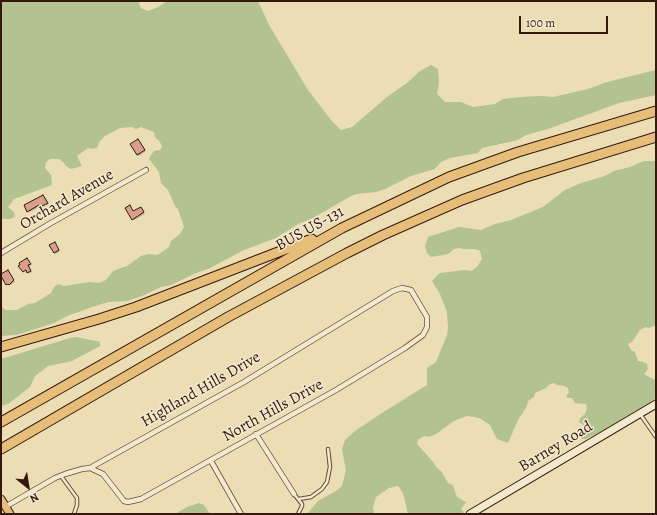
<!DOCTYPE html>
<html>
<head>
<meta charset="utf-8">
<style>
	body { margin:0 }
	#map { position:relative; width:657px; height:515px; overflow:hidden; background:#ebddb4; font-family:Alegreya,serif }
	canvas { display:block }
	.frame { position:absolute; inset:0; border:2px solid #35180b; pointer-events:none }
	.north { position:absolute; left:8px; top:467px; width:40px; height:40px; -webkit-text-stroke:3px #f2e9ce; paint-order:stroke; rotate:150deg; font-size:11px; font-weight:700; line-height:16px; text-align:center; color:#35180b }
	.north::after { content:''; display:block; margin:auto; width:14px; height:18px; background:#35180b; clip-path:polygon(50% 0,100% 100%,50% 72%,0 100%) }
	.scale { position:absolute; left:519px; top:16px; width:89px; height:18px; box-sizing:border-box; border:2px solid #35180b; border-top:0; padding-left:5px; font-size:12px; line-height:14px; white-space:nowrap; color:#35180b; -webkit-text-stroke:3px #f2e9ce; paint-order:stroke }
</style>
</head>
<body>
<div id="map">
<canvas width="657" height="515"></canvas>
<div class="frame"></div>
<div class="north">N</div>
<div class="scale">100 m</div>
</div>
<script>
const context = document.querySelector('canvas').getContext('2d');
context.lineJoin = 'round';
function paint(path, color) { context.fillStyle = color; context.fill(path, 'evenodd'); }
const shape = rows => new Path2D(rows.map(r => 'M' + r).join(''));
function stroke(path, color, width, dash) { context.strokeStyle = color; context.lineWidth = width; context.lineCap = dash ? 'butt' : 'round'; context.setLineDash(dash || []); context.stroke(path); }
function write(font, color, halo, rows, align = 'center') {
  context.font = font + ' Alegreya,serif'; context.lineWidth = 3; context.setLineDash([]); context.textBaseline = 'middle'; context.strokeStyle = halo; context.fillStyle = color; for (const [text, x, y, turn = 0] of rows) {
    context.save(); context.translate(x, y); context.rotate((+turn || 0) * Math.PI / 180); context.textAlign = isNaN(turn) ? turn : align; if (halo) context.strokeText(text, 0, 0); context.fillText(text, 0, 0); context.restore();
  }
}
paint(shape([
	[1,1,138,1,141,8,148,11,158,7,167,1,258,1,269,25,308,90,331,120,341,130,352,127,387,97,407,83,420,71,431,65,438,69,439,83,437,94,445,102,461,102,473,107,495,104,503,99,520,97,540,96,553,97,588,89,607,82,656,70,656,95,619,103,548,129,526,135,518,140,482,148,478,153,450,158,441,162,435,169,411,176,385,189,376,192,357,194,351,196,313,218,298,224,276,238,244,250,208,269,196,273,171,285,161,287,142,296,127,301,108,302,95,306,67,316,54,323,16,335,1,336,1,306,5,310,17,310,28,304,35,303,51,293,54,287,58,284,64,286,90,282,99,283,106,280,113,271,127,266,141,256,149,254,157,255,165,250,169,247,171,241,180,234,184,227,178,209,175,206,168,190,161,183,159,172,149,159,151,155,154,151,160,150,162,147,160,142,155,137,154,132,141,127,136,129,132,127,120,128,105,136,99,142,97,148,92,149,88,148,77,156,82,166,71,169,66,166,63,162,59,159,50,159,46,162,45,168,51,175,52,185,14,199,8,207,14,212,15,217,10,219,1,219],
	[644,161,656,161,656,325,649,328,645,327,640,330,632,342,628,344,631,350,635,352,638,361,643,362,647,364,648,369,644,374,655,380,656,398,648,404,612,426,586,439,582,439,580,436,585,426,579,422,580,418,585,414,587,408,586,404,575,403,572,398,568,398,566,397,569,392,568,388,564,386,557,385,554,383,550,384,546,388,535,393,534,397,528,401,527,406,518,420,508,443,497,439,490,425,481,419,475,417,467,416,454,421,436,434,429,437,424,436,418,440,417,444,434,463,436,467,441,471,448,483,453,485,457,497,466,502,461,509,464,512,461,514,408,514,403,493,398,486,389,488,376,497,373,508,374,514,307,514,318,501,336,491,342,486,346,470,342,449,345,440,355,431,382,413,427,385,427,368,436,362,447,335,448,328,447,312,440,294,432,281,440,273,465,270,471,271,477,267,482,259,480,251,475,249,464,249,459,248,454,249,448,254,431,257,427,253,425,246,428,237,459,227,481,230,495,224,511,220,543,207,565,190,581,183,605,176,614,171,630,167],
	[76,337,100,342,100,346,72,361,48,366,35,376,30,387,8,404,1,406,1,359,70,338],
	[199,503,204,505,210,514,175,514,187,507]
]), '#b2c291');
paint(shape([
	[139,140,146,151,139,156,137,155],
	[43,196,49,204,42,207,41,206,30,212,28,211],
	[130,206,134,212,141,208,145,214,134,220,133,219],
	[55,243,60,251,56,254,54,253],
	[27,259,32,265,29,266,32,272,30,273,27,271,24,271],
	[8,271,15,282,11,285,6,284]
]), '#0003');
const building = shape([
	[138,139,145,150,137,155,130,144,138,139],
	[43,195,48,203,40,207,39,205,27,212,24,205,43,195],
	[130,205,133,211,141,207,144,212,132,220,125,208,130,205],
	[55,242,59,250,54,253,49,245,55,242],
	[27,258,31,264,28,265,31,271,27,273,26,270,23,272,18,266,20,265,19,263,27,258],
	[8,270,14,280,9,285,8,284,6,285,1,276,1,274,8,270]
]);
paint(building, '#d89f8d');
stroke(building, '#35180b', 1);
const lane = shape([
	[640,414,656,437],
	[61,476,77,498,77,505,74,514],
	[294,494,302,504,302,506,298,514],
	[299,499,311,497,322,489,327,482,330,467,328,449]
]);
const street = shape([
	[1,253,51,223,146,170],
	[256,434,294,494],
	[211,461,241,514],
	[5,507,55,478,65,474,82,469,90,468,244,382,393,291,402,288,411,290,427,317,427,327,423,335,405,348,336,390,141,499,128,502,124,501,103,474,90,468]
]);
const secondary = shape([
	[470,514,656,404]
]);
const primary = shape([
	[1,499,10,514]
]);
const highway = shape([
	[1,347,99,319,136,307,312,239],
	[1,422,342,228,449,177,518,152,656,111],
	[1,449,228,317,347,253,383,235,462,200,523,178,656,137]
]);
stroke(lane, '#624935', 4.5);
stroke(street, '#624935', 6);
stroke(secondary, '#35180b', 9);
stroke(primary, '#35180b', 9);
stroke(highway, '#35180b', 11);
stroke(lane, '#f2e9ce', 2.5);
stroke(street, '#f2e9ce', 4.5);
stroke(secondary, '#f2e9ce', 7);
stroke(primary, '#e6be7a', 7);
stroke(highway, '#e6be7a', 9);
write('16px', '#35180b', '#f2e9ce', [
	["Orchard Avenue",67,200,-30],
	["BUS US-131",310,229,-29],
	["Highland Hills Drive",201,390,-30],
	["North Hills Drive",273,411,-29],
	["Barney Road",556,447,-31]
]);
</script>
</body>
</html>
